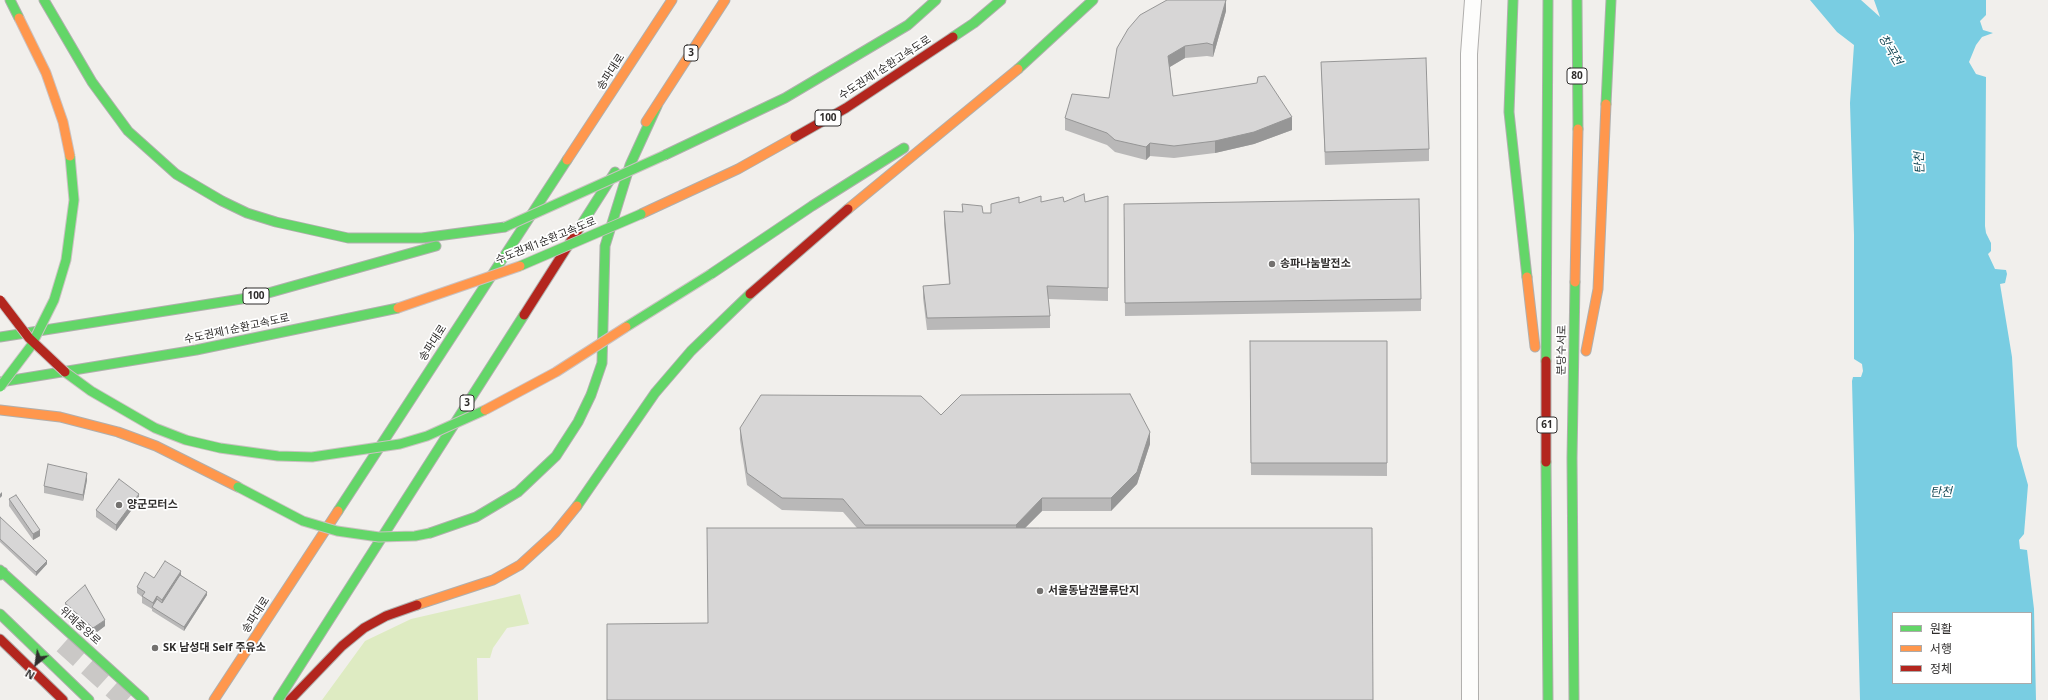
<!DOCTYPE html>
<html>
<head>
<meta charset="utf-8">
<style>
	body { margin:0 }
	#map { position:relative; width:2048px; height:700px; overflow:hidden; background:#f1efec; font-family:"Open Sans","Noto Sans KR",sans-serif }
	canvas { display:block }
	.legend { position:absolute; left:1892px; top:612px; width:140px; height:72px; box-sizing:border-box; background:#fff; border:1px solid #acabab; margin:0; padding:5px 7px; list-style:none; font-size:12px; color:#2f2d2c }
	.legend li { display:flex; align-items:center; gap:8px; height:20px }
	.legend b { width:20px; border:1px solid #acabab }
	.north { position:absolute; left:16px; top:644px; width:40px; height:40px; -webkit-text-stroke:3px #fff; paint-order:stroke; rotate:210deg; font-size:11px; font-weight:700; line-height:16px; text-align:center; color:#2f2d2c }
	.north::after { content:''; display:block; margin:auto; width:14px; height:18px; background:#2f2d2c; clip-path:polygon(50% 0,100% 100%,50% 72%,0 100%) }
</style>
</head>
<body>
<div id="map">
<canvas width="2048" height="700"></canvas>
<ul class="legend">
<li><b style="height:5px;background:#63d668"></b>원활</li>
<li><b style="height:5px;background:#ff974d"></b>서행</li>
<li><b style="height:5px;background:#b3261e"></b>정체</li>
</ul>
<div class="north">N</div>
</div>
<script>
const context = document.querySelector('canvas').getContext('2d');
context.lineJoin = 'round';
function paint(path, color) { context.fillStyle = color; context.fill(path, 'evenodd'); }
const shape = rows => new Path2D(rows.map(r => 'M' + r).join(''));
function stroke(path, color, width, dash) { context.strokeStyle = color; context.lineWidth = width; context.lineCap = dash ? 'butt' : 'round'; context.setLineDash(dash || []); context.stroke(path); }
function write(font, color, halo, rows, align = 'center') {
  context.font = font + ' "Open Sans","Noto Sans KR",sans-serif'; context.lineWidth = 3.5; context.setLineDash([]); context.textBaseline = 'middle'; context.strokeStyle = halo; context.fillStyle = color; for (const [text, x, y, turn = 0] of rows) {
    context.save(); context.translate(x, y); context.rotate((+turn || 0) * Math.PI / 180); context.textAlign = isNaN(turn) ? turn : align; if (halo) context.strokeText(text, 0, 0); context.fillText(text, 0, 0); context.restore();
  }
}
paint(shape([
	[520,594,529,624,507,628,493,648,490,658,477,658,478,700,322,700,365,641,411,619]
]), '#deebc2');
paint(shape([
	[1810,0,1861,0,1880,17,1874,0,1986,0,1986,15,1980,21,1983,30,1993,33,1982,37,1976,45,1969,62,1976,74,1986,77,1985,226,1986,233,1991,243,1991,251,1988,254,1995,269,2006,270,2007,274,2005,283,2000,284,2012,357,2017,446,2028,485,2024,534,2019,540,2020,549,2027,550,2034,609,2036,700,1860,700,1852,381,1853,377,1861,377,1863,371,1862,364,1854,359,1854,235,1850,103,1854,45,1837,32],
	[1893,613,2031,613,2031,683,1893,683]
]), '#79cde2');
stroke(shape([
	[64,643,127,700]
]), '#cac8c6', 22, [22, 11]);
const street = shape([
	[1470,700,1469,54,1473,0]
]);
const fast = shape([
	[10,0,19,18],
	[44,0,92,82,128,131,176,174,222,201,247,213,276,222,348,238,422,238,505,227],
	[1513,0,1509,112,1527,277],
	[1577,0,1578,129],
	[953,37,974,23,1001,0],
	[1018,69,1093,0],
	[1606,104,1611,0],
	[665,155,785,98,908,25,936,0],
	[578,230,615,172],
	[711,274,812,206,904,148],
	[0,337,254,297,436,246],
	[1546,361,1548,0],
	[0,382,196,350,398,308],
	[1546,462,1548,700],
	[577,506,655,393,691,351,750,294],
	[338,511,567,160],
	[430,533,476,517,518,492,556,456,578,422,591,395,602,363,605,246,630,165,657,106],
	[0,570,144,700],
	[0,575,3,572],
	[0,614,89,700],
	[278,700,524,315],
	[1574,700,1572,458,1575,282]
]);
const slow = shape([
	[646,122,725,0],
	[567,160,672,0],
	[848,209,1018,69],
	[641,214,738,169,795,137],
	[1527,277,1535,347],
	[1575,282,1578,129],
	[1586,351,1598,289,1606,104],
	[0,410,60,417,118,432,156,446,238,487],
	[417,605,493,580,520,565,555,533,577,506],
	[214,700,338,511]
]);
const jam = shape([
	[795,137,846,108,953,37],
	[750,294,848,209],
	[524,315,578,230],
	[1546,462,1546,361],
	[0,639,63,700],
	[290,700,342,646,364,628,386,616,417,605]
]);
stroke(street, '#b0afad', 18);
stroke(fast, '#b0afad', 11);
stroke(slow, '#b0afad', 11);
stroke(jam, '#b0afad', 11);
stroke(street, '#fdfdfc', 16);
stroke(fast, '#63d668', 9);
stroke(slow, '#ff974d', 9);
stroke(jam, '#b3261e', 9);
const fastBridge = shape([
	[505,227,665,155],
	[520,266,641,214],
	[626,327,711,274],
	[65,372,91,391,155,428,186,440,220,448,278,456,312,457,400,444,427,436,485,410],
	[0,387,31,346,54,300,66,260,74,200,70,156],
	[238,487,303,521,337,531,379,537,415,536,430,533]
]);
const slowBridge = shape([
	[19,18,46,73,63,122,70,156],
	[398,308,520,266],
	[485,410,556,372,626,327]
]);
const jamBridge = shape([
	[0,300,29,338,65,372]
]);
stroke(fastBridge, '#c9c1c1', 11, []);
stroke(slowBridge, '#c9c1c1', 11, []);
stroke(jamBridge, '#c9c1c1', 11, []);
stroke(fastBridge, '#63d668', 9);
stroke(slowBridge, '#ff974d', 9);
stroke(jamBridge, '#b3261e', 9);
paint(shape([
	[1226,0,1226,11,1213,57,1207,56,1185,58,1170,67,1173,96,1292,130,1254,144,1215,153,1174,158,1150,156,1146,160,1115,152,1107,145,1065,130,1065,118,1109,98],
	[1321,62,1429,149,1429,161,1325,165],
	[1108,196,1108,301,1048,299,1050,316,1050,328,927,330,923,298,923,286,949,284,944,224,944,211,962,212,962,204,983,213,991,213,991,204,1041,202,1085,202],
	[1124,217,1421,299,1421,311,1125,316],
	[1250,341,1387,341,1387,476,1251,475],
	[941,415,1150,444,1137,484,1111,511,1042,511,1025,528,708,623,857,528,843,512,782,510,747,485,740,440,740,428],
	[87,480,83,501,44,493,44,486],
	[9,499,40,536,33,540,9,506],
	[139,500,116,531,96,517,96,510],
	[0,517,47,564,36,576,0,542],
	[181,575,207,595,184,631,152,611,152,609,142,603,142,597,137,593,137,587,154,578],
	[65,603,105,626,93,635,65,610]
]), '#b9b8b8');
paint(shape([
	[1226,0,1226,11,1213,57,1213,45],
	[1185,46,1185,58,1168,68,1168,56],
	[1292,117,1292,130,1254,144,1215,153,1215,141],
	[1150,143,1150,156,1146,160,1146,147],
	[1150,432,1150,444,1137,484,1111,511,1111,498],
	[87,473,87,480,83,501,83,495],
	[2,492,2,496,0,498,0,494],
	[139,494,139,500,116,531,116,525],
	[1042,498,1042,511,1016,537,1016,525],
	[40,530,40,536,33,540,33,534],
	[47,561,47,564,36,576,36,572],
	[181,571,181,577,162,606,162,600],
	[207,592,207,595,184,631,184,627],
	[157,596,157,603,153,608,153,603],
	[105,620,105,626,93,635,93,628]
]), '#969696');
const building = shape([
	[1167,0,1226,0,1213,45,1207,43,1185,46,1168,56,1173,96,1257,83,1258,77,1265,76,1292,117,1254,132,1215,141,1174,146,1150,143,1146,147,1115,140,1107,133,1065,118,1072,94,1109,98,1117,48,1128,29,1140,15,1167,0],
	[1426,58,1429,149,1325,152,1321,62,1426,58],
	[1084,194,1085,202,1108,196,1108,288,1047,286,1050,316,927,318,923,286,950,284,944,211,963,212,962,204,982,206,983,213,991,213,991,204,1019,197,1019,203,1041,196,1041,202,1063,197,1064,202,1084,194],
	[1419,199,1421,299,1125,303,1124,204,1419,199],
	[1250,341,1387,341,1387,463,1251,463,1250,341],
	[1130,394,1150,432,1137,472,1111,498,1042,498,1016,525,865,525,843,499,782,498,747,473,740,428,761,395,921,396,941,415,961,395,1130,394],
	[48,464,87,473,83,495,44,486,48,464],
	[119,479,139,494,116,525,96,510,119,479],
	[16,495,40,530,33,534,9,499,16,495],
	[0,517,47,561,36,572,0,539,0,517],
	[707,528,1372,528,1373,700,607,700,607,624,708,623,707,528],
	[165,561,181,571,162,600,157,596,153,603,142,596,145,592,137,587,145,572,154,578,165,561],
	[180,575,207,592,184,627,152,607,157,599,162,603,180,575],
	[85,585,105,620,93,628,65,603,85,585]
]);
paint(building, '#d7d6d6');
stroke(building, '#969696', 1);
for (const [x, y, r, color] of [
	[1272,264,4,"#73716f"],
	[119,505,4,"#73716f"],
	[1040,591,4,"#73716f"],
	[155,648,4,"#73716f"]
]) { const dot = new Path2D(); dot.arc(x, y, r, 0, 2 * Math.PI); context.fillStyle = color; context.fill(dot); stroke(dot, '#fff', 1.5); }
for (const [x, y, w] of [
	[691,53,14],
	[1577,76,20],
	[828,118,26],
	[256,296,26],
	[467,403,14],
	[1547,425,20]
]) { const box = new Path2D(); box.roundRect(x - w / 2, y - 8, w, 16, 3); context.fillStyle = '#fff'; context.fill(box); stroke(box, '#2f2d2c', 1); }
write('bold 10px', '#2f2d2c', null, [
	["3",691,53],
	["80",1577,76],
	["100",828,118],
	["100",256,296],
	["3",467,403],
	["61",1547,425]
]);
write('11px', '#2f2d2c', '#fff', [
	["수도권제1순환고속도로",885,68,-33],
	["송파대로",611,72,-57],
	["수도권제1순환고속도로",546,241,-22],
	["수도권제1순환고속도로",237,329,-12],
	["송파대로",433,343,-57],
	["분당수서로",1562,350,-89],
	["송파대로",256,615,-57],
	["위례중앙로",80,626,42]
]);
write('bold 11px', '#2f2d2c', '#fff', [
	["송파나눔발전소",1280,264],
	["양군모터스",127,505],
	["서울동남권물류단지",1048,591],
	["SK 남성대 Self 주유소",163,648]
], 'left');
write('italic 12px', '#144855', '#fff', [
	["창곡천",1890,50,59],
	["탄천",1920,163,-93],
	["탄천",1941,493]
]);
</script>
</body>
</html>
